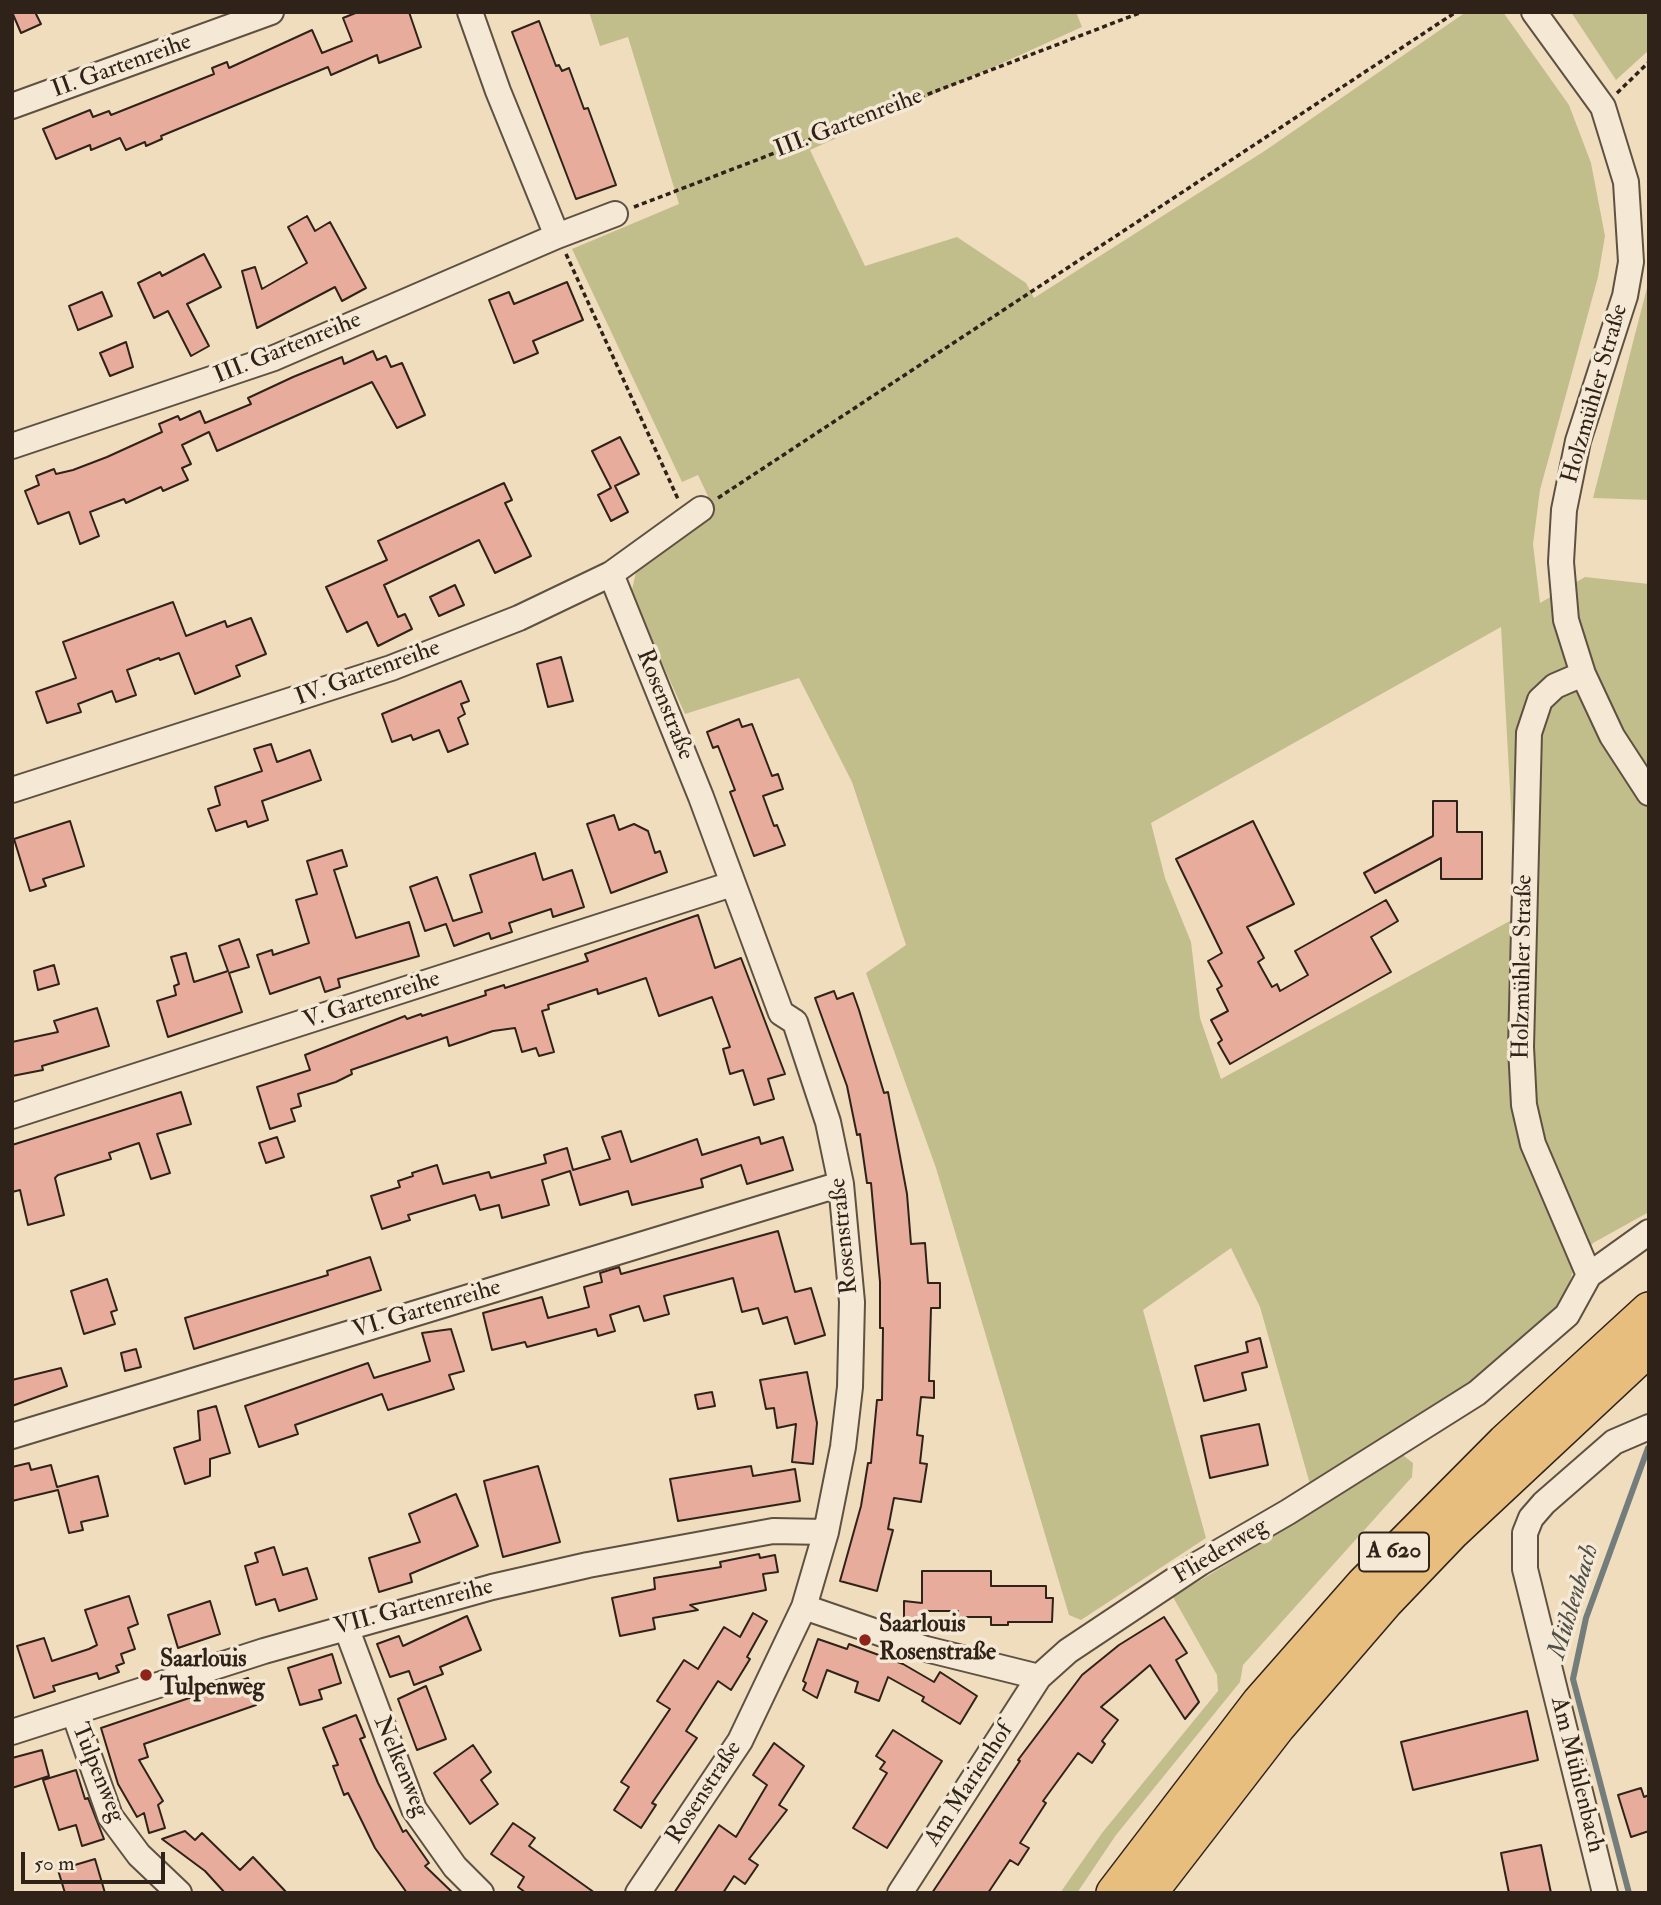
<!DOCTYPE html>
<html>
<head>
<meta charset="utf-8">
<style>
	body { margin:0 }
	#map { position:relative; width:1661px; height:1905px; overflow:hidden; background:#f0ddbe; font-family:"IM FELL Double Pica",serif }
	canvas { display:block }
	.frame { position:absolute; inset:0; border:14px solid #2f2218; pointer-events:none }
	.scale { position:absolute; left:21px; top:1852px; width:144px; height:32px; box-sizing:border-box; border:4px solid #2f2218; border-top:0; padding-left:9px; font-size:21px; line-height:24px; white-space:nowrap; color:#2f2218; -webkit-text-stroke:5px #f5e9d5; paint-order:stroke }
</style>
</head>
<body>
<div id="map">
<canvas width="1661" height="1905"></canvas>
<div class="frame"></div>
<div class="scale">50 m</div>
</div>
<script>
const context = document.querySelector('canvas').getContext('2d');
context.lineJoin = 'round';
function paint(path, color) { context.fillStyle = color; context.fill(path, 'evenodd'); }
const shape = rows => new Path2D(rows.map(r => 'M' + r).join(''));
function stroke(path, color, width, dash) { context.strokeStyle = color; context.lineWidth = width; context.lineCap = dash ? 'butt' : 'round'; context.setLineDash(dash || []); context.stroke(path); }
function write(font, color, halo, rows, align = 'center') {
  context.font = font + ' "IM FELL Double Pica",serif'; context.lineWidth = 7; context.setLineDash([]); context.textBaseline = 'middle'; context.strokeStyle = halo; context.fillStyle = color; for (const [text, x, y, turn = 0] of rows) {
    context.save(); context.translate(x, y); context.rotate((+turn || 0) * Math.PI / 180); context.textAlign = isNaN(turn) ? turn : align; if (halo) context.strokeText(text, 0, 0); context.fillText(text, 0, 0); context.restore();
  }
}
paint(shape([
	[589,12,1076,12,1082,27,810,150,865,266,957,237,1026,283,1034,298,1266,150,1466,12,1503,12,1569,105,1591,163,1605,236,1598,277,1540,490,1533,544,1540,603,1585,577,1649,584,1649,1212,1593,1243,1572,1274,1565,1299,1547,1324,1396,1439,1404,1456,1413,1463,1412,1477,1243,1665,1240,1682,1116,1835,1077,1893,1060,1893,1102,1833,1218,1691,1217,1675,1173,1597,1317,1509,1260,1307,1231,1248,1143,1310,1206,1538,1081,1620,1069,1615,936,1168,866,973,906,945,852,782,799,678,685,714,631,594,636,572,646,561,715,511,698,475,682,482,572,249,679,204,628,37,600,46],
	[1501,627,1517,917,1221,1079,1200,1018,1191,942,1165,878,1151,823],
	[1571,12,1649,12,1649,50,1616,80],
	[1649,280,1649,500,1593,498]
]), '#c2be8c');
stroke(shape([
	[1629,1893,1573,1679,1586,1618,1648,1448]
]), '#737d7b', 6);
const building = shape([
	[12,12,35,12,41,24,21,33,12,12],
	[358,12,409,12,421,47,379,63,377,55,331,75,328,67,161,136,162,139,146,146,145,142,126,150,120,138,91,150,90,145,56,159,43,129,90,110,93,117,109,111,111,115,214,74,212,68,227,62,229,68,312,30,322,53,352,41,343,18,358,12],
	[539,21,556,66,559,65,562,71,569,68,584,109,588,108,616,185,576,199,512,32,539,21],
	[307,216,315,231,330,222,366,288,342,301,335,287,257,328,242,271,255,267,262,289,307,263,288,227,307,216],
	[204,254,221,287,187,304,209,346,191,356,168,311,154,318,138,283,160,272,162,276,204,254],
	[567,282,583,320,533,341,538,353,514,363,489,300,509,292,514,304,567,282],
	[102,292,112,316,78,330,69,306,102,292],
	[126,342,133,367,110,376,100,353,126,342],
	[373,351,377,360,386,356,391,367,402,363,425,415,397,428,372,382,217,451,209,432,182,445,191,464,182,468,188,480,163,491,161,487,126,503,124,499,90,512,99,536,80,544,69,512,38,524,25,491,39,485,36,476,54,469,56,474,73,470,107,457,162,432,159,424,178,416,180,420,200,411,205,423,251,404,248,398,293,377,342,357,344,364,373,351],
	[620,437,639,474,615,486,628,512,611,521,598,495,611,488,592,451,620,437],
	[504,483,512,500,505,503,531,556,495,573,479,540,384,585,398,617,405,614,412,629,378,646,367,622,347,632,326,587,387,560,378,541,504,483],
	[455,585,464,605,439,616,430,597,455,585],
	[173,602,186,636,225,621,227,627,251,618,266,654,236,666,240,676,195,694,179,653,160,660,159,658,127,670,136,695,116,702,112,691,78,704,81,712,47,723,36,692,76,678,63,642,173,602],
	[561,657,573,701,548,707,537,664,561,657],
	[461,681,469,701,461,704,465,714,458,718,468,744,448,752,439,730,413,740,411,735,392,742,382,714,461,681],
	[739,719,742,727,752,724,772,776,778,774,783,789,763,796,774,826,777,825,785,845,754,856,730,792,735,790,718,746,713,748,707,732,739,719],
	[271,744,277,762,310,750,321,780,262,801,268,820,248,827,246,821,216,831,208,809,220,805,215,787,262,771,254,749,271,744],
	[1433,801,1457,801,1457,832,1482,832,1482,879,1441,879,1441,858,1375,893,1364,873,1433,836,1433,801],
	[614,815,619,830,634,824,648,831,655,853,660,851,667,872,611,893,587,824,614,815],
	[70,821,84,866,43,879,46,886,30,891,14,839,70,821],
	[1253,821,1294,904,1247,927,1264,958,1258,962,1272,987,1277,984,1280,991,1308,975,1295,951,1386,900,1398,921,1371,937,1391,972,1230,1064,1218,1043,1222,1040,1211,1020,1228,1011,1217,989,1222,986,1208,961,1222,953,1176,859,1253,821],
	[342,850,347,866,334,870,356,938,409,922,419,956,338,979,340,987,325,992,320,977,270,994,257,955,272,950,273,955,309,943,296,900,317,894,307,861,342,850],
	[535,853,543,880,572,870,584,907,553,917,551,909,509,923,512,932,491,939,489,933,454,946,446,924,425,931,410,887,437,877,453,921,482,912,470,875,535,853],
	[698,915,715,968,741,958,785,1074,768,1079,774,1099,754,1105,743,1070,730,1074,723,1049,730,1047,712,997,659,1016,646,978,598,994,597,989,548,1005,549,1009,542,1011,554,1052,539,1056,536,1048,522,1052,515,1028,493,1031,449,1046,447,1037,351,1070,352,1074,336,1082,298,1094,301,1106,291,1109,295,1121,270,1129,257,1087,310,1070,305,1055,405,1016,407,1019,421,1014,422,1016,486,995,485,991,504,985,505,988,588,961,585,954,698,915],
	[239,939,249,967,229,973,242,1012,168,1037,157,1001,176,995,174,986,179,984,171,957,186,953,194,982,228,971,219,946,239,939],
	[54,965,59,984,38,990,34,971,54,965],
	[834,991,837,999,853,993,859,1010,884,1093,888,1092,907,1194,911,1244,925,1243,928,1283,940,1283,940,1308,931,1308,929,1381,934,1381,934,1398,921,1397,917,1435,923,1436,920,1463,927,1464,921,1502,894,1498,888,1529,893,1530,877,1591,840,1581,861,1506,868,1463,871,1463,877,1400,882,1400,883,1328,880,1328,880,1282,871,1183,867,1183,860,1134,857,1135,847,1086,815,998,834,991],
	[97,1008,109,1046,42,1066,43,1070,12,1076,12,1042,58,1032,54,1021,97,1008],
	[181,1092,191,1124,157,1134,170,1173,151,1179,139,1143,109,1153,111,1159,58,1175,55,1178,64,1215,28,1225,20,1190,12,1192,12,1145,181,1092],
	[621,1131,631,1162,697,1139,702,1155,759,1137,761,1144,783,1137,793,1170,747,1184,741,1165,701,1179,703,1187,632,1205,628,1191,580,1205,570,1171,542,1180,549,1205,502,1218,499,1205,480,1210,475,1195,408,1215,410,1220,382,1229,371,1196,400,1187,398,1181,413,1176,412,1173,437,1165,443,1184,489,1172,491,1178,546,1163,544,1155,567,1148,573,1170,610,1159,602,1137,621,1131],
	[277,1137,284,1157,266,1163,259,1143,277,1137],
	[778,1231,795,1292,811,1288,825,1335,795,1344,787,1317,763,1324,758,1308,742,1312,733,1278,664,1296,669,1314,644,1321,639,1306,610,1315,615,1331,598,1336,596,1329,527,1347,525,1342,492,1350,483,1313,542,1297,548,1318,589,1307,584,1287,602,1282,600,1273,619,1267,621,1274,778,1231],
	[370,1257,381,1290,194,1349,185,1318,328,1275,327,1271,370,1257],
	[107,1279,117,1310,111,1312,115,1324,84,1334,71,1291,107,1279],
	[451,1329,464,1371,449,1375,454,1389,388,1410,382,1394,295,1425,298,1434,259,1447,245,1406,368,1363,374,1378,430,1361,422,1333,451,1329],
	[1260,1338,1267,1367,1242,1373,1246,1390,1204,1401,1195,1366,1248,1352,1246,1342,1260,1338],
	[136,1349,141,1367,125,1371,121,1353,136,1349],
	[61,1368,67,1386,12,1406,12,1380,61,1368],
	[807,1372,817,1423,813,1464,792,1462,796,1424,777,1428,774,1408,766,1409,760,1380,807,1372],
	[712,1392,715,1406,698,1409,695,1395,712,1392],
	[216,1406,230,1453,210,1459,210,1476,185,1484,174,1448,200,1440,198,1411,216,1406],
	[1259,1424,1268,1465,1210,1478,1201,1436,1259,1424],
	[29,1463,31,1470,51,1465,57,1487,98,1476,108,1516,81,1522,83,1530,69,1533,58,1490,12,1501,12,1467,29,1463],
	[538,1466,560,1542,503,1557,484,1481,538,1466],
	[751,1466,753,1476,795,1469,800,1501,678,1521,670,1479,751,1466],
	[456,1494,478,1546,410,1574,412,1582,379,1592,369,1558,420,1542,409,1514,456,1494],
	[274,1547,283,1575,307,1568,317,1599,279,1611,275,1599,256,1605,245,1566,258,1562,255,1553,274,1547],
	[759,1554,760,1558,775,1555,778,1572,763,1574,766,1590,690,1605,698,1610,653,1618,655,1629,620,1636,612,1598,655,1589,654,1578,721,1567,720,1562,759,1554],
	[922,1571,991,1571,991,1586,1046,1586,1046,1598,1053,1598,1052,1622,1008,1622,1008,1625,991,1625,991,1617,958,1617,958,1611,922,1611,922,1620,904,1620,904,1601,922,1603,922,1571],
	[129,1596,138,1624,128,1628,135,1649,121,1654,124,1663,116,1666,119,1672,99,1679,97,1673,53,1686,55,1691,34,1698,17,1646,44,1638,52,1661,89,1649,97,1645,85,1610,129,1596],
	[210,1601,220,1634,178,1648,168,1615,210,1601],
	[753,1613,767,1621,747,1657,750,1659,731,1690,718,1681,686,1731,697,1738,652,1803,656,1805,641,1828,614,1810,629,1787,621,1782,670,1709,657,1701,684,1660,698,1669,724,1627,740,1637,753,1613],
	[467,1616,481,1650,440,1667,443,1674,414,1685,409,1671,390,1677,377,1644,399,1636,403,1646,467,1616],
	[1164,1617,1187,1653,1176,1660,1199,1702,1185,1719,1150,1665,1101,1707,1118,1720,1102,1741,1105,1744,1092,1763,1078,1753,1043,1801,1046,1803,1020,1843,1029,1848,1018,1865,1010,1860,988,1893,932,1893,1020,1761,1018,1760,1082,1675,1119,1645,1164,1617],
	[818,1639,847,1649,849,1644,903,1664,934,1682,940,1672,977,1696,960,1724,922,1701,924,1697,888,1677,879,1701,855,1692,858,1682,827,1670,817,1698,803,1690,806,1683,803,1681,818,1639],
	[332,1654,341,1683,319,1690,322,1699,300,1705,288,1668,332,1654],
	[248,1678,256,1705,144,1744,148,1757,139,1760,163,1801,158,1805,165,1828,149,1833,144,1813,137,1817,118,1784,101,1728,248,1678],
	[426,1686,446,1739,417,1750,398,1699,426,1686],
	[1527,1711,1538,1760,1413,1790,1401,1742,1527,1711],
	[356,1715,365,1737,360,1739,378,1783,403,1832,406,1830,429,1863,425,1866,453,1893,407,1893,375,1848,348,1793,344,1795,333,1766,338,1765,323,1728,356,1715],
	[893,1730,942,1761,887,1848,853,1828,887,1773,880,1769,885,1762,876,1756,893,1730],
	[774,1743,804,1766,779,1805,787,1810,749,1859,758,1865,745,1884,734,1876,723,1893,674,1893,719,1825,736,1837,767,1785,753,1775,774,1743],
	[473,1745,491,1772,481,1780,498,1804,470,1824,434,1773,473,1745],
	[42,1750,49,1776,12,1788,12,1758,42,1750],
	[76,1770,85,1799,88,1798,104,1839,82,1846,76,1825,59,1830,43,1780,76,1770],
	[1641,1788,1644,1797,1649,1795,1649,1831,1631,1837,1618,1795,1641,1788],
	[513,1823,535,1838,529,1846,595,1893,526,1893,518,1887,524,1877,491,1854,513,1823],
	[185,1831,195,1840,202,1833,240,1870,253,1857,287,1893,225,1893,205,1871,162,1839,185,1831],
	[1541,1845,1551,1893,1509,1893,1501,1853,1541,1845],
	[95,1859,105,1893,65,1893,58,1870,95,1859]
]);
paint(building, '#e8ac9c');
stroke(building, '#2f2218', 2);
const minor = shape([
	[470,12,498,91,557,236],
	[1534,12,1603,107,1626,182,1631,262,1625,296,1578,441,1564,510,1561,562,1566,620,1583,674,1612,736,1649,793],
	[12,106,271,12],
	[12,446,274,358,557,236,615,214],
	[611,574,701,797,781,1013,795,1022,828,1122,841,1184,852,1302,850,1387,843,1447,826,1532,804,1607,740,1741,638,1893],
	[1583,674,1555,686,1540,700,1529,733,1521,1047,1524,1105,1533,1144,1589,1275],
	[12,790,391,668,519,618,611,574,701,509],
	[12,1116,732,884],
	[12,1436,841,1184],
	[804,1607,926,1649,1039,1677],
	[346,1627,414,1809,455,1867,481,1893],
	[74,1713,110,1816,139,1855,179,1893],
	[12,1732,264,1651,492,1587,588,1565,773,1531,826,1532],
	[900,1893,1039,1677,1068,1651,1200,1563,1288,1512,1477,1393,1567,1315,1589,1275,1649,1232],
	[1605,1893,1525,1569,1525,1533,1531,1518,1544,1503,1614,1442,1649,1427]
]);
const highway = shape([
	[1114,1893,1260,1702,1363,1585,1505,1442,1649,1310],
	[1149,1893,1278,1726,1385,1602,1452,1532,1649,1348]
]);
stroke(minor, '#5f5142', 28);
stroke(highway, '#2f2218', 38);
stroke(shape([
	[1617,93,1649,62],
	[634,207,1142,12],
	[566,254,678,499],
	[718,498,1456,12]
]), '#2f2218', 3.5, [5, 3.5]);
stroke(minor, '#f5e9d5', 24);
stroke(highway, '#e8be7f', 35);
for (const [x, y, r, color] of [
	[865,1640,7,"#8f2418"],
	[146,1675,7,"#8f2418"]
]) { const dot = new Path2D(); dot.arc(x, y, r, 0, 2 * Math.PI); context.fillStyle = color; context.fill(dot); stroke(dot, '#f5e9d5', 2.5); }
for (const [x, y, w] of [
	[1394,1552,70]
]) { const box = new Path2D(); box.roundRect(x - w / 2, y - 19.5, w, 39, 5); context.fillStyle = '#f5e9d5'; context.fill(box); stroke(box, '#2f2218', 2); }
write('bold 23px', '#2f2218', null, [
	["A 620",1394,1552]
]);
write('24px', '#2f2218', '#f5e9d5', [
	["II. Gartenreihe",122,67,-20],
	["III. Gartenreihe",849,124,-21],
	["III. Gartenreihe",288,349,-22],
	["Holzmühler Straße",1596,394,-74],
	["IV. Gartenreihe",368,674,-20],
	["Rosenstraße",664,705,68],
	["Holzmühler Straße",1524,967,-89],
	["V. Gartenreihe",372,1001,-18],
	["Rosenstraße",845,1236,-96],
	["VI. Gartenreihe",427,1310,-17],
	["Fliederweg",1221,1552,-31],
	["VII. Gartenreihe",414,1608,-15],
	["Nelkenweg",400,1767,67],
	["Tulpenweg",97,1773,68],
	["Am Mühlenbach",1576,1775,76],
	["Am Marienhof",970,1785,-57],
	["Rosenstraße",705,1793,-57]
]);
write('bold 24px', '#2f2218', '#f5e9d5', [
	["Saarlouis",879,1626],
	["Rosenstraße",879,1654],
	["Saarlouis",160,1661],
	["Tulpenweg",160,1689]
], 'left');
write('italic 26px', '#514f4a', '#f5e9d5', [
	["Mühlenbach",1575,1602,-73]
]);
</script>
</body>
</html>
